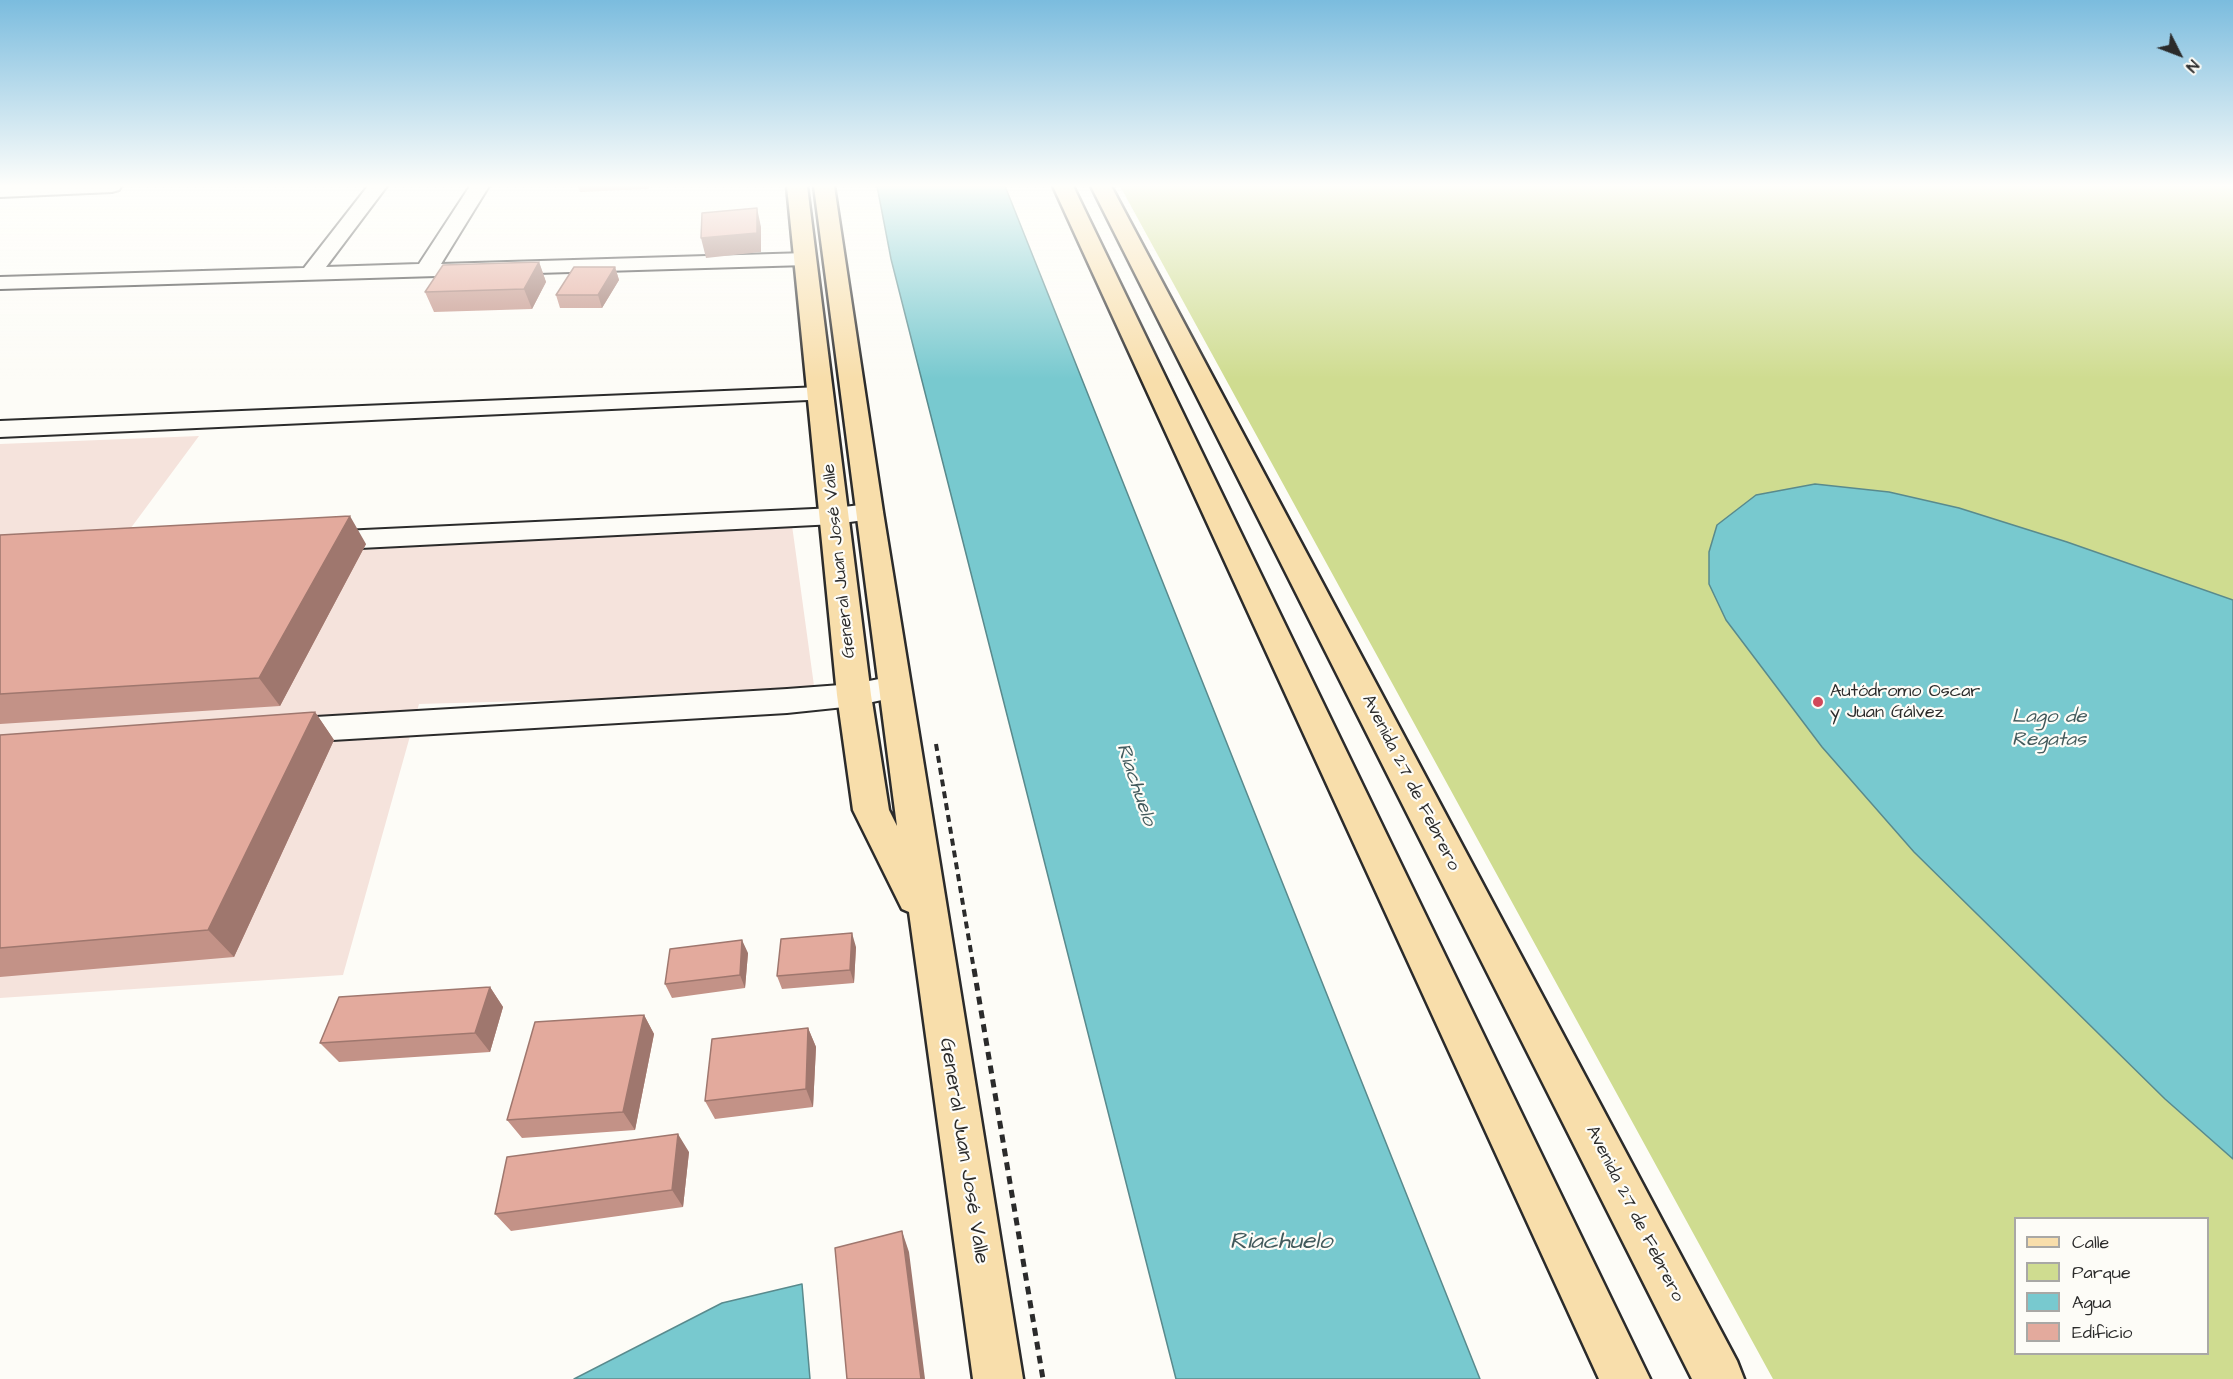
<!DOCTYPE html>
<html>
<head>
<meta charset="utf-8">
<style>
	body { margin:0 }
	#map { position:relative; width:2233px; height:1379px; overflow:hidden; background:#fdfcf7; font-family:"Architects Daughter",sans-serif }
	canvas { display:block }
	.legend { position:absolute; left:2014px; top:1217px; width:195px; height:138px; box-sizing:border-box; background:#fdfcf7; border:2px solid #a9a8a5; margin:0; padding:8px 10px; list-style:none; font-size:18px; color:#2b2b2b }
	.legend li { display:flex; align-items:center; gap:12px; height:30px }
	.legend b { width:30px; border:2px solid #a9a8a5 }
	.north { position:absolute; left:2149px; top:24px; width:60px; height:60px; -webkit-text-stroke:4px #fdfcf7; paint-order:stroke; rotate:132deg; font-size:16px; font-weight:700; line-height:24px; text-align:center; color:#2b2b2b }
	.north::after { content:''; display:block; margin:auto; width:21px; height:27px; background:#2b2b2b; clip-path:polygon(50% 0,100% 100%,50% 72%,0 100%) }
</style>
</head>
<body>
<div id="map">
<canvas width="2233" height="1379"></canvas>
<ul class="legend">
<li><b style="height:8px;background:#f8deab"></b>Calle</li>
<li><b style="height:16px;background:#cfdc90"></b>Parque</li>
<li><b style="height:16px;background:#78c9cf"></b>Agua</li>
<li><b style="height:16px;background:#e3aa9d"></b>Edificio</li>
</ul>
<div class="north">N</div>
</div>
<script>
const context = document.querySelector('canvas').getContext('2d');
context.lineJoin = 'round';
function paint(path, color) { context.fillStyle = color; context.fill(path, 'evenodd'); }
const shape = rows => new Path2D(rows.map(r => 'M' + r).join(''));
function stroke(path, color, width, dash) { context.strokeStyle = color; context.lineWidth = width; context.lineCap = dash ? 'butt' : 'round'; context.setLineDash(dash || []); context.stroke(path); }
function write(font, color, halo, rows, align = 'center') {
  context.font = font + ' "Architects Daughter",sans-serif'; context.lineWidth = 4.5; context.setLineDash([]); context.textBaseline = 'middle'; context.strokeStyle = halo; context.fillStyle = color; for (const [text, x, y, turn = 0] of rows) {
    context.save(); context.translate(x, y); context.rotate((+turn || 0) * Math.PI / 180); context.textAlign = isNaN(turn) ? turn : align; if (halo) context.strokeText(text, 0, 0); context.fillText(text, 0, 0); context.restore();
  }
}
paint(shape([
	[199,436,119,544,791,518,815,693,419,704,343,975,0,998,0,444]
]), '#f5e3dc');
paint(shape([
	[1120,186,2233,186,2233,1379,1773,1379],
	[2016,1218,2208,1218,2208,1354,2016,1354]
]), '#cfdc90');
const water = shape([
	[877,186,1005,186,1480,1379,1176,1379,891,259,877,186],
	[1815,484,1889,492,1959,508,2067,542,2233,600,2233,1159,2165,1099,1914,852,1822,747,1726,620,1709,584,1709,552,1717,525,1756,495,1815,484],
	[802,1284,810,1379,574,1379,722,1303,802,1284]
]);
paint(water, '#78c9cf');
stroke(water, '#598a8d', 1.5);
const minor = shape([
	[0,186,121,186,119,190,112,192,0,197,0,186],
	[368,186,387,186,326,267,419,264,470,186,489,186,441,264,806,253,813,255,816,259,813,263,806,265,0,289,0,277,304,268,368,186],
	[821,387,830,389,833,394,830,399,0,437,0,421,821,387],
	[869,504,879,506,883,512,879,518,835,524,321,550,311,547,307,541,311,535,321,532,835,508,869,504],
	[894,676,905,679,910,687,905,695,854,706,787,713,282,743,270,740,266,731,270,722,282,719,787,689,854,684,894,676]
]);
const major = shape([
	[787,186,807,186,871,695,889,810,897,826,814,186,834,186,883,512,1023,1379,973,1379,909,912,902,909,853,810,837,695,787,186],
	[1053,186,1073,186,1650,1379,1599,1379,1053,186],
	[1091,186,1111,186,1737,1361,1744,1379,1692,1379,1091,186]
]);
stroke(minor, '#2b2b2b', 4);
stroke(major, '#2b2b2b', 5);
stroke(shape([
	[936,744,974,970]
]), '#2b2b2b', 4, [7, 5]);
stroke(shape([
	[974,969,1043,1379]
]), '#2b2b2b', 5, [8, 6]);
paint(minor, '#fdfcf7');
paint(major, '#f8deab');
paint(shape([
	[578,186,649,186,648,189,580,192],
	[539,262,546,282,532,309,434,312,425,292],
	[615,267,619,280,602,308,560,308,556,295],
	[0,535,366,544,280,706,0,724],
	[315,712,334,740,234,957,0,977,0,735],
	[856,947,854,983,782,989,777,976],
	[748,953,745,988,672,998,665,984],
	[490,987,503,1007,490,1052,339,1062,320,1043],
	[644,1015,654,1034,635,1130,522,1138,507,1120],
	[808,1028,816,1047,813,1107,715,1119,705,1101],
	[689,1152,683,1207,511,1231,495,1214]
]), '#c39287');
paint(shape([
	[757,208,761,227,761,252,706,258,701,238],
	[539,262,546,282,532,309,524,289],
	[615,267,619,280,602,308,598,295],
	[350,516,366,544,280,706,259,678],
	[315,712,334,740,234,957,208,930],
	[852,933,856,947,854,983,850,970],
	[742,940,748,953,745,988,740,975],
	[490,987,503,1007,490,1052,475,1033],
	[644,1015,654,1034,635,1130,623,1112],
	[808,1028,816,1047,813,1107,806,1089],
	[678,1134,689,1152,683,1207,672,1190],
	[902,1231,909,1252,925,1379,921,1379]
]), '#9f776e');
const building = shape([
	[757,208,757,233,701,238,702,213,757,208],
	[539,262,524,289,425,292,443,265,539,262],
	[574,267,615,267,598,295,556,295,574,267],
	[350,516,259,678,0,694,0,535,350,516],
	[315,712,208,930,0,948,0,735,315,712],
	[852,933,850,970,777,976,781,939,852,933],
	[742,940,740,975,665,984,670,949,742,940],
	[490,987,475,1033,320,1043,339,997,490,987],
	[644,1015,623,1112,507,1120,535,1022,644,1015],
	[808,1028,806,1089,705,1101,712,1039,808,1028],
	[678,1134,672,1190,495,1214,507,1157,678,1134],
	[902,1231,921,1379,847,1379,835,1248,902,1231]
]);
paint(building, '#e3aa9d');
stroke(building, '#9f776e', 1.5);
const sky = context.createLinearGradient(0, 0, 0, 379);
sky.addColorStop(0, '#7bbcde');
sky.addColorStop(0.49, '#fefefb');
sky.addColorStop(1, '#fefefb00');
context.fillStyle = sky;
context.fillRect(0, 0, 2233, 379);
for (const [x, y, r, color] of [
	[1818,702,6,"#d1495b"]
]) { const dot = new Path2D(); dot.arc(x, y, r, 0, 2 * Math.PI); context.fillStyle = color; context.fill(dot); stroke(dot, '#fdfcf7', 2); }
write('18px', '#2b2b2b', '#fdfcf7', [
	["General Juan José Valle",840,561,-96],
	["Avenida 27 de Febrero",1410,783,63],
	["Avenida 27 de Febrero",1634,1214,63]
]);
write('18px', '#2b2b2b', '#fdfcf7', [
	["Autódromo Oscar",1830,692],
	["y Juan Gálvez",1830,713]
], 'left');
write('italic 20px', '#425a5c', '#fdfcf7', [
	["Lago de",2049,718],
	["Regatas",2049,741],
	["Riachuelo",1135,785,71]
]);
write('21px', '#2b2b2b', '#fdfcf7', [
	["General Juan José Valle",963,1151,81]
]);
write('italic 24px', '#425a5c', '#fdfcf7', [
	["Riachuelo",1281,1243]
]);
</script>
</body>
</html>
